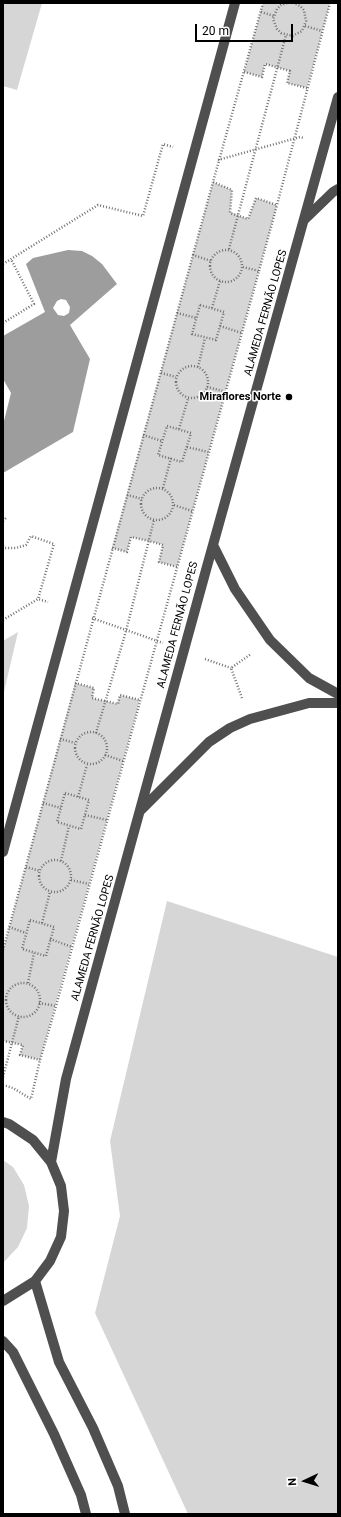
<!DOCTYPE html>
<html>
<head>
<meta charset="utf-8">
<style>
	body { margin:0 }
	#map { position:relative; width:341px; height:1517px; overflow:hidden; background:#fff; font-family:Roboto,sans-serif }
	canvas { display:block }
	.frame { position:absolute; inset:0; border:4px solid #000; pointer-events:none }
	.north { position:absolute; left:285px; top:1461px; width:40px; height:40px; -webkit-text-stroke:3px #fff; paint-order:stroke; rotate:266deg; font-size:11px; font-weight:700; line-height:16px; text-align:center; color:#000 }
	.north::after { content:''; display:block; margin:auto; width:14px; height:18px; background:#000; clip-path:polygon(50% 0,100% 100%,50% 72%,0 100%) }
	.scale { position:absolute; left:195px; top:24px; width:98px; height:18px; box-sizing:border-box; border:2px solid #000; border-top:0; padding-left:5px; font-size:12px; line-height:14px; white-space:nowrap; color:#000; -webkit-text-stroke:3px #fff; paint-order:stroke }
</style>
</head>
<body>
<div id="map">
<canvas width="341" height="1517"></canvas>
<div class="frame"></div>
<div class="north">N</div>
<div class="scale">20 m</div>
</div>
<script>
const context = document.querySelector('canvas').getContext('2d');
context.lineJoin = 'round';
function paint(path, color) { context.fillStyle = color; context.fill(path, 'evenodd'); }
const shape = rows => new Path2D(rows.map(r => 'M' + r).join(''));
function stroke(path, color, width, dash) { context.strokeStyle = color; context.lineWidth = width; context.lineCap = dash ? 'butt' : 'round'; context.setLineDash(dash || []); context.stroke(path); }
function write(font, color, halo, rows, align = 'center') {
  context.font = font + ' Roboto,sans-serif'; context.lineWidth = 3; context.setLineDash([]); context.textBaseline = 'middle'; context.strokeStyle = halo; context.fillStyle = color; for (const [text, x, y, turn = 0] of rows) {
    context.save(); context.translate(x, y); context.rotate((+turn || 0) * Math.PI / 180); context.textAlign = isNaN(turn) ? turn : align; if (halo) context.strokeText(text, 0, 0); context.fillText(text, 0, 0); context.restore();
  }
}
paint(shape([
	[3,3,42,3,17,90,3,86],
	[263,3,330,3,307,88,287,83,290,71,265,64,262,77,244,72],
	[213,182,232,190,230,212,248,219,256,198,277,205,177,567,159,562,163,545,153,542,131,537,127,552,112,548],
	[18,632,3,696,3,641],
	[75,683,94,688,92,698,117,704,120,695,140,700,40,1060,20,1055,23,1045,3,1041,3,951],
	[167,901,338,957,338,1514,188,1514,95,1313,120,1216,110,1141],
	[3,1160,13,1167,24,1185,29,1206,27,1228,18,1247,3,1263]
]), '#d6d6d6');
paint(shape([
	[68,250,82,251,92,256,102,264,117,284,70,325,90,359,73,432,3,473,3,425,11,393,3,379,3,336,45,312,26,264,33,258],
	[61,299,66,300,70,307,69,313,64,316,58,315,53,308,57,301]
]), '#9d9d9d');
stroke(shape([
	[263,3,213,182,232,190,230,213,248,219,256,198,277,205,330,3],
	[287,3,281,5,277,9,273,19,277,29,281,33,292,36,302,31,306,21,304,10,300,6,294,3],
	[261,12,274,16],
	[305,26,322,31],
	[244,72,262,77,265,64,290,71,287,83,307,88],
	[218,160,300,137,304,138],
	[229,249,286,35],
	'210 266a16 16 0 1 1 32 0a16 16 0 1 1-32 0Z',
	[193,255,213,182],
	[3,264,98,205,143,216,163,144,173,147],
	[259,271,277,205],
	[200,305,224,312,216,340,192,334,200,305],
	[212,308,220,281],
	[177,313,196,318],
	[3,323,34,304,11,259],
	[220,326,242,333],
	'176 382a16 16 0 1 1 32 0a16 16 0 1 1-32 0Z',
	[198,367,205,338],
	[161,373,176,377],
	[207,387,226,392],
	[167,426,191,433,182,462,158,455,167,426],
	[179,429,188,399],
	[143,435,162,441],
	[187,447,208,452],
	'141 504a16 16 0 1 1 32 0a16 16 0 1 1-32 0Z',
	[163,488,171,458],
	[127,495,142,499],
	[174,505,192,511],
	[3,521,6,518],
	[3,546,5,548,16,548,26,545,31,536,54,544,38,599],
	[112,548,127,552,131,537,153,542,163,545,159,562,177,567],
	[92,618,163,643],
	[3,620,38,599,48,602],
	[205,659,231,668],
	[75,683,94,688,92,698,118,704,120,695,140,700],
	[242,698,231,668,251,654],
	'75 748a16 16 0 1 1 32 0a16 16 0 1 1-32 0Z',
	[96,733,126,631,154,520],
	[60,739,75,743],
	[105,755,123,761],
	[65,793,89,800,81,829,57,822,65,793],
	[78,797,87,765],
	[43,803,61,808],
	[85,815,107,820],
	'39 876a16 16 0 1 1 32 0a16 16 0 1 1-32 0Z',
	[61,861,69,826],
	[26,867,40,871],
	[71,880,89,884],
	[30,920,54,927,46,956,22,949,30,920],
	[42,923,50,892],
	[9,927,26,933],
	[50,939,72,947],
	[3,950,193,255,211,261],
	[28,983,34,953],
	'6 1000a17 17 0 1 1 34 0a17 17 0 1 1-34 0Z',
	[39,1003,56,1006],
	[3,1041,23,1045,20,1055,40,1060],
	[3,1077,19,1016],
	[3,1085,13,1088,31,1099,40,1060,56,1006,259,271,243,267]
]), '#717171', 2.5, [1, 2]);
stroke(shape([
	[304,220,333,192,338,189],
	[213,545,235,589,270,640,309,678,338,694],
	[141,810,209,742,230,728,250,719,309,703,338,703],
	[3,852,235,3],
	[3,1122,9,1124,33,1140,51,1162,61,1186,64,1211,61,1237,50,1261,35,1281,3,1301],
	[51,1162,66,1079,206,570,338,97],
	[35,1281,59,1362,93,1428,118,1486,125,1514],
	[3,1341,13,1352,54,1434,81,1495,86,1514]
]), '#4f4f4f', 10);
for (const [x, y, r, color] of [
	[289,397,4,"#000"]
]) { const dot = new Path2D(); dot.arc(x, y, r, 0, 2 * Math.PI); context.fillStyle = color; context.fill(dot); stroke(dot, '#fff', 1.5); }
write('11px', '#000', '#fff', [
	["ALAMEDA FERNÃO LOPES",266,313,-74],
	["ALAMEDA FERNÃO LOPES",178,625,-75],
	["ALAMEDA FERNÃO LOPES",93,938,-74]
]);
write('bold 11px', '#000', '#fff', [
	["Miraflores Norte",281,397]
], 'right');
</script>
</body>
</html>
